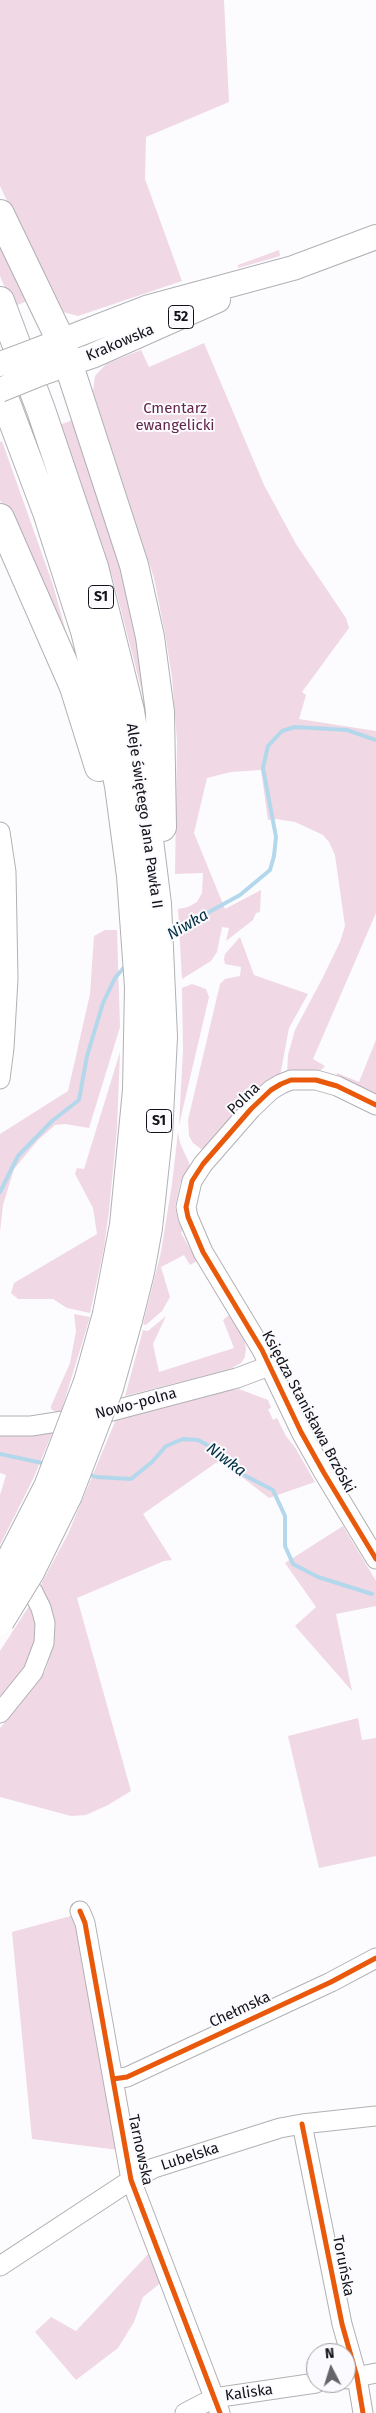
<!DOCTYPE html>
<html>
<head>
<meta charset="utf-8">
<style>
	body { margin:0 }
	#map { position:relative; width:376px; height:2413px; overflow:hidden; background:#fcfcfe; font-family:"Fira Sans",sans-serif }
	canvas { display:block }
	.north { position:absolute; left:306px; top:2343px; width:50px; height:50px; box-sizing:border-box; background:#fbfbff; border:1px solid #9e9ea3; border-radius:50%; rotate:355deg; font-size:14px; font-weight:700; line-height:20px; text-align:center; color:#131218 }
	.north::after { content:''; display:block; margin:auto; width:18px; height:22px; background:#656468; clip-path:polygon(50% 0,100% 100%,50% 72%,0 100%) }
</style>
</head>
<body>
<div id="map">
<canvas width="376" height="2413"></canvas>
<div class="north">N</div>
</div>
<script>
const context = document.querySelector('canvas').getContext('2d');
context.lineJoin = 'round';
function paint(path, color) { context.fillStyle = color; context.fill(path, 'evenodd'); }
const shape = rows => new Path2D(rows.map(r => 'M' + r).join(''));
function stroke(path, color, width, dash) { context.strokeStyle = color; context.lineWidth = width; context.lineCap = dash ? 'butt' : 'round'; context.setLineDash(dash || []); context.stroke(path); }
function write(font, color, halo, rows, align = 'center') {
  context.font = font + ' "Fira Sans",sans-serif'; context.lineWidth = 4; context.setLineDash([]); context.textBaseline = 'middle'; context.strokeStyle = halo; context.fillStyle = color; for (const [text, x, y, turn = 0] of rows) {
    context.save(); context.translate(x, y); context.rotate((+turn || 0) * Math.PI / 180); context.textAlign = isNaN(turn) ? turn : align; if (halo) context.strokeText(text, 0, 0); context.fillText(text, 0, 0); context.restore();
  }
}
paint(shape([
	[0,0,224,0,229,102,146,137,145,179,182,281,78,316,63,312,55,303,0,186],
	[0,229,29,300,13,307,0,276],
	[279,250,280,256,238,268,238,265],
	[204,343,264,485,296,544,346,618,349,628,302,692,306,695,299,719,376,731,376,913,313,1059,325,1066,319,1072,298,1070,287,1073,288,1055,295,1030,323,977,340,942,345,926,335,855,329,842,323,835,306,827,295,822,276,819,268,820,261,770,231,772,207,778,194,833,225,909,261,890,260,912,256,913,253,920,226,941,229,928,222,927,217,952,211,961,182,979,178,909,188,907,197,902,202,893,203,873,175,874,177,741,172,677,166,639,154,578,93,391,95,376,106,364,141,350,149,367],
	[75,419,138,623,152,749,141,688,113,579,59,425],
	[2,441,53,585,81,686,0,500,0,442],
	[105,930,117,930,120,1027,89,1128,65,1124,55,1125,38,1140,14,1169,3,1205,0,1232,0,1134,68,1091,90,994,94,936],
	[240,937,254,975,308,994,289,1028,280,1076,205,1149,201,1149,193,1143,189,1136,188,1120,220,984,225,979,240,976,241,967,225,964,224,959,225,954],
	[192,984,206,989,209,997,179,1125,183,1050,182,988],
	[376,1040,376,1097,336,1077,337,1073,359,1082],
	[120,1052,117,1129,109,1211,104,1248,90,1313,67,1308,53,1299,18,1299,11,1293,14,1283,97,1234,93,1208,75,1174,77,1168,84,1169],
	[178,1132,180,1143,190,1165,180,1184,175,1207,178,1221,183,1229,181,1233,197,1261,190,1265,184,1255,161,1267,170,1297,162,1311,146,1325,143,1324,161,1252,172,1184],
	[74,1314,90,1317,61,1412,56,1412,51,1409,51,1406,70,1363,76,1331],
	[229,1315,244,1339,246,1348,245,1357,241,1363,230,1369,125,1396,143,1330,148,1331,166,1316,153,1344,159,1372,234,1348,223,1320],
	[234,1387,235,1390,239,1389,268,1400,271,1408,268,1409,273,1420,277,1418,286,1436,296,1449,315,1482,269,1498,220,1460,143,1514,172,1560,164,1561,77,1598,131,1791,108,1805,86,1815,71,1816,0,1797,0,1728,45,1672,54,1645,53,1614,40,1586,68,1534,117,1417],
	[53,1431,33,1479,0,1545,0,1495,6,1475,0,1473,0,1433],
	[343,1526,376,1581,376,1606,336,1614,352,1691,295,1626,316,1607,285,1563],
	[31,1603,35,1611,36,1651,0,1704,0,1651],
	[358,1718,362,1740,376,1738,376,1856,319,1868,288,1736],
	[78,1914,118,2150,32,2139,12,1932],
	[152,2250,163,2281,143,2297,134,2322,118,2348,76,2380,35,2332,51,2317,76,2331]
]), '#f0d8e4');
stroke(shape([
	[169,934,240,895,270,870,274,856,276,837,263,768,268,746,282,731,295,727,347,730,376,740],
	[0,1192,18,1156,52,1121,79,1100,87,1056,103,1003,115,978,127,964],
	[0,1454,47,1464],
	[88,1474,96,1477,131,1479,152,1462,166,1446,183,1439,198,1440,211,1447,236,1471,273,1490,285,1516,285,1546,293,1564,318,1577,372,1594]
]), '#b3d8ec', 4);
const minor = shape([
	[0,832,6,872,8,979,4,1048,0,1079],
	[376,1105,337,1086,316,1080,291,1080,281,1084,271,1090,251,1109,203,1164,192,1181,186,1207,188,1217,203,1252,262,1350,301,1432,324,1473,376,1559],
	[0,1426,31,1426,89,1417,237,1378,269,1366],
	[0,1713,33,1672,44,1643,45,1623,41,1608,33,1592,16,1576],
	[80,1911,85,1923,131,2180,220,2413],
	[113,2079,127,2077,331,1982,376,1958],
	[302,2124,342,2324,357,2377,363,2413],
	[0,2266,131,2180,154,2168,280,2128,302,2124,376,2116],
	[346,2379,376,2373],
	[185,2413,214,2398,316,2383]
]);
const major = shape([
	[35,351,149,307,293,268,376,237],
	[42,373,92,356,218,300]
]);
const highway = shape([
	[0,214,61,341,134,565,150,637,160,712,162,827],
	[0,301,41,410,94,567,130,711,142,784,157,904,163,1037,158,1135,148,1228,140,1272,128,1320],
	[0,387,47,512,85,631,103,705,119,786,131,876,139,987,137,1090,124,1225,107,1314],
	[0,518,74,687,99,767]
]);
stroke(minor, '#b1b0b4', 21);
stroke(major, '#b1b0b4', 26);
stroke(highway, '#b1b0b4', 30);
stroke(minor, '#fff', 19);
stroke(major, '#fff', 24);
stroke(highway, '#fff', 28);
const majorBridge = shape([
	[0,364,35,351],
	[0,390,42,373]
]);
const highwayBridge = shape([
	[0,1580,48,1487,88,1382,107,1314],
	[0,1621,30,1572,68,1495,109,1388,128,1320]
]);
stroke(majorBridge, '#b1b0b4', 26, []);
stroke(highwayBridge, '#b1b0b4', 30, []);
stroke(majorBridge, '#fff', 24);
stroke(highwayBridge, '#fff', 28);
stroke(shape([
	[376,1105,337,1086,316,1080,291,1080,281,1084,271,1090,251,1109,203,1164,192,1181,186,1207,188,1217,203,1252,262,1350,301,1432,324,1473,376,1559],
	[80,1911,85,1923,131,2180,220,2413],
	[113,2079,127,2077,331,1982,376,1958],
	[302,2124,342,2324,357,2377,363,2413]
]), '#e8590c', 5);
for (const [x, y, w] of [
	[181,317,25],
	[101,597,25],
	[159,1121,25]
]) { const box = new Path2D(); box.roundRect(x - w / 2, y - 11.5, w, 23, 4); context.fillStyle = '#fbfbff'; context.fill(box); stroke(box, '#131218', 1); }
write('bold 14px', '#131218', null, [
	["52",181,317],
	["S1",101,597],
	["S1",159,1121]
]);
write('15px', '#131218', '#fbfbff', [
	["Krakowska",120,343,-23],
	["Aleje świętego Jana Pawła II",144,816,82],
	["Polna",244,1099,-44],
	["Nowo-polna",136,1404,-15],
	["Księdza Stanisława Brzóski",308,1412,62],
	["Chełmska",240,2010,-25],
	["Tarnowska",140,2150,78],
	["Lubelska",190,2157,-18],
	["Toruńska",343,2266,79],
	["Kaliska",249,2393,-8]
]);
write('15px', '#632648', '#fbfbff', [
	["Cmentarz",175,409],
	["ewangelicki",175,426]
]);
write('italic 16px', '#002f42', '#fbfbff', [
	["Niwka",188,925,-30],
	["Niwka",226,1460,37]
]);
</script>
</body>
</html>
